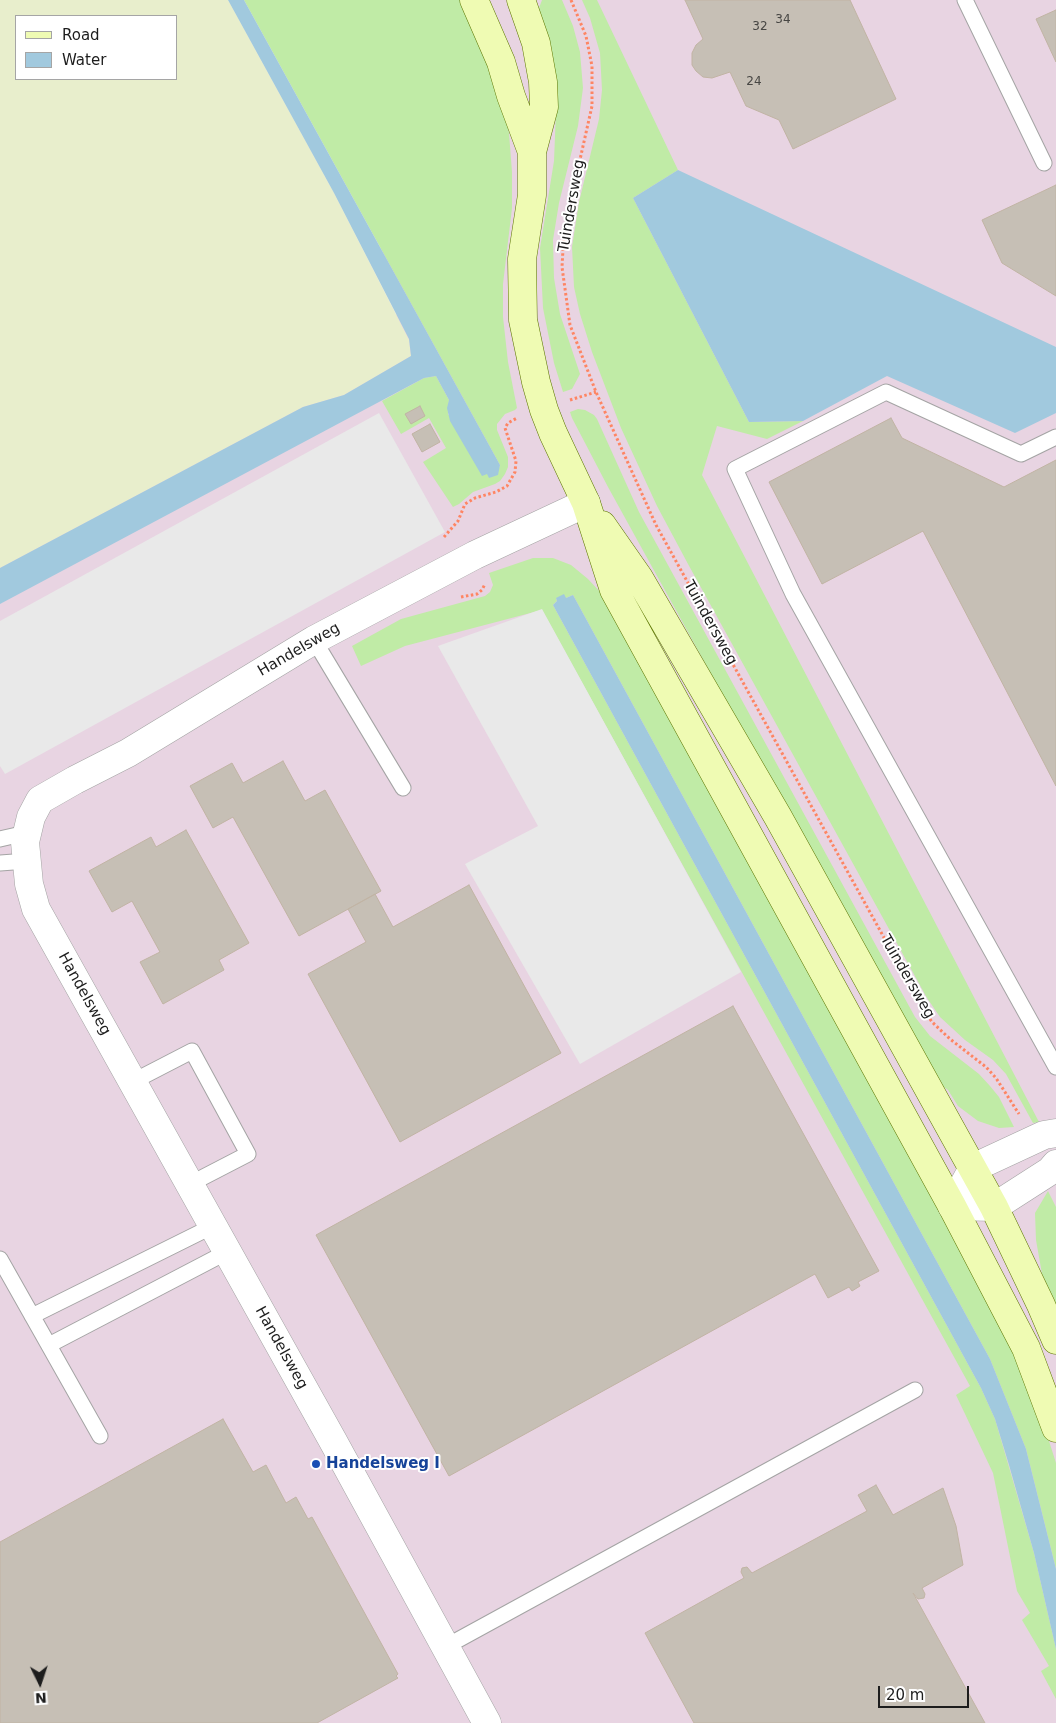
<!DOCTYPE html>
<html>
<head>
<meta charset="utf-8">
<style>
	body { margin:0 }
	#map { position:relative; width:1056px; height:1723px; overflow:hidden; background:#eeece2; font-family:"DejaVu Sans",sans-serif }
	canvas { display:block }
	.legend { position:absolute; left:15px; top:15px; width:162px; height:65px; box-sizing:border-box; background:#fff; border:1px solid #a5a5a5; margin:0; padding:6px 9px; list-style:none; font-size:15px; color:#1d1d1d }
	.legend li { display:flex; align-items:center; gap:10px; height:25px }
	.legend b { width:25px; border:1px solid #a5a5a5 }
	.north { position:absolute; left:15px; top:1658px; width:50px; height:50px; -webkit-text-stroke:4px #fff; paint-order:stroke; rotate:176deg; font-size:14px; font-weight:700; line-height:20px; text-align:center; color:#1d1d1d }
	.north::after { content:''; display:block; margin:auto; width:18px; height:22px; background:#1d1d1d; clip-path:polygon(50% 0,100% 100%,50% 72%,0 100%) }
	.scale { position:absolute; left:878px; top:1686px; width:91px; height:22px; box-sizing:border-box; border:2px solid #1d1d1d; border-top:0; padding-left:6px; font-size:15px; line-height:18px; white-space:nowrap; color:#1d1d1d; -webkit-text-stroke:4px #fff; paint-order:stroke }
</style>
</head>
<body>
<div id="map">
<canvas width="1056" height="1723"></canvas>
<ul class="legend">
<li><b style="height:6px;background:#effbb3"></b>Road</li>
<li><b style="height:14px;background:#a1c9de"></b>Water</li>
</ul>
<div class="north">N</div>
<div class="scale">20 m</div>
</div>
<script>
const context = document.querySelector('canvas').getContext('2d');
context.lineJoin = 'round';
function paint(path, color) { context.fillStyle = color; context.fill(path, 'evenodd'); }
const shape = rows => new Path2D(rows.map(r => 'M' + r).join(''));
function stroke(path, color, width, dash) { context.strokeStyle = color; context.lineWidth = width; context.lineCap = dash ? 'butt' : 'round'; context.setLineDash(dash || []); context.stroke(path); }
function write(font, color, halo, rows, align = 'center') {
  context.font = font + ' "DejaVu Sans",sans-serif'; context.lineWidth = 4; context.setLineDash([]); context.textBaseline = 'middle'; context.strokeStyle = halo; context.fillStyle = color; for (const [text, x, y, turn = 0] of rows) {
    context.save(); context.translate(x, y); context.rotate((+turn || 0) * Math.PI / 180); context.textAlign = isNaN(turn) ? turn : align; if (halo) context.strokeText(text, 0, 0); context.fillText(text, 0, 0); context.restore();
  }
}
paint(shape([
	[294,0,1056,0,1056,1723,0,1723,0,540,403,311]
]), '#e8d4e2');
paint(shape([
	[0,0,228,0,334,193,409,340,411,356,344,395,303,407,0,568],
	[16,16,176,16,176,79,16,79]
]), '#e8eecc');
paint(shape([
	[244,0,461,0,502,98,509,133,512,172,512,208,503,284,503,317,508,362,517,408,515,410,505,414,497,424,497,430,508,457,508,467,505,474,500,481,495,484,473,492,459,504,453,507,423,462,446,448,429,418,401,434,382,401,424,378,436,376,449,400,448,414,487,474,497,474,500,465],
	[542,0,562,0,573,26,580,52,583,88,578,126,559,203,553,240,554,278,560,314,580,374,572,389,563,392,554,363,543,308,540,248,554,161,556,111,541,27,539,8],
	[582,0,597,0,678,170,633,198,749,422,803,421,767,439,717,426,702,475,1039,1122,1033,1123,1006,1074,993,1060,965,1040,940,1017,927,998,688,564,657,506,621,428,592,352,580,314,574,287,572,247,579,202,599,119,602,90,600,53,590,18],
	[578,409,585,410,594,415,597,419,639,512,915,1017,930,1036,979,1074,990,1086,999,1097,1014,1127,999,1128,978,1121,958,1106,948,1090,936,1082,608,487,572,418,570,412],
	[533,558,553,558,571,565,588,579,602,594,1003,1323,1037,1403,1056,1463,1056,1569,1026,1449,990,1359,573,595,566,598,556,598,557,601,553,605,981,1388,995,1419,1034,1553,1056,1649,1056,1699,1041,1671,1049,1666,1022,1620,1030,1613,1017,1591,993,1473,956,1395,970,1386,542,610,405,646,361,666,352,646,401,619,485,596,490,592,493,585,489,573],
	[1048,1191,1056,1207,1056,1306,1042,1274,1036,1240,1035,1213]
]), '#c0eba6');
paint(shape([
	[379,413,445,532,5,774,0,766,0,621],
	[542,609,741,972,580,1064,465,864,538,826,438,646]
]), '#e9e9e9');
paint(shape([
	[228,0,244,0,500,465,498,475,489,478,487,474,482,476,450,421,447,408,449,400,436,376,424,378,0,604,0,568,303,407,344,395,411,356,409,339,334,193],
	[678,170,1056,347,1056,413,1015,433,887,376,803,421,749,422,633,198],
	[564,594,566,598,573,595,990,1359,1026,1449,1056,1569,1056,1649,1034,1553,1009,1465,995,1419,981,1388,553,605,557,601,556,598]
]), '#a1c9de');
const building = shape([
	[685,0,850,0,896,99,793,149,779,120,746,106,730,72,712,78,703,77,696,71,692,65,692,53,696,45,703,39,685,0],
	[1056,10,1056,62,1036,19,1056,10],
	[1056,185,1056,296,1002,263,982,220,1056,185],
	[420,406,425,416,411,424,405,414,420,406],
	[891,418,902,438,1004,487,1056,460,1056,786,923,531,822,584,769,482,891,418],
	[430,424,440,442,422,452,412,434,430,424],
	[283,761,305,801,325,790,381,891,299,936,233,817,213,828,190,786,232,763,243,783,283,761],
	[186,830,249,943,219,960,224,970,163,1004,140,962,160,952,132,901,112,912,89,871,151,837,156,847,186,830],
	[469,885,561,1053,400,1142,308,974,366,942,348,909,375,894,393,927,469,885],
	[733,1006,879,1271,858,1282,860,1286,852,1291,849,1287,828,1298,815,1274,449,1476,316,1235,733,1006],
	[223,1419,253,1472,266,1465,286,1503,296,1497,308,1519,312,1517,398,1674,396,1676,398,1678,317,1723,0,1723,0,1542,223,1419],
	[876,1485,893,1515,943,1488,956,1526,963,1565,922,1588,925,1594,924,1598,918,1599,913,1593,985,1723,694,1723,645,1633,744,1578,741,1572,742,1568,747,1567,752,1573,867,1511,858,1495,876,1485]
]);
paint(building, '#c6bfb5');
stroke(building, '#c1b4a4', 1);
const service = shape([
	[965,0,1044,163],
	[1056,437,1021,454,886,392,735,469,793,594,1056,1067],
	[314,640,403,788],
	[0,839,26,833],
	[0,863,27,861],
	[132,1082,192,1051,248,1154,190,1184],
	[0,1259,100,1436],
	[32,1316,213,1226],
	[49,1345,227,1252],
	[445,1647,915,1390]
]);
const minor = shape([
	[1056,1133,1044,1135,973,1168,952,1206,994,1207,1050,1171,1056,1164],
	[487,1723,333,1441,36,909,29,884,25,842,31,817,40,800,75,780,128,753,314,640,475,555,586,503]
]);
const secondary = shape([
	[474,0,501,62,511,96,532,152],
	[521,0,536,43,543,82,544,107,532,152,532,195,522,259,523,320,536,382,544,410,553,433,586,503,614,590,952,1206,1026,1348,1056,1428],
	[602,525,639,578,778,817,994,1207,1041,1305,1056,1340]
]);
stroke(service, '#a4a4a4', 17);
stroke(minor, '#a4a4a4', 29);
stroke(secondary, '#5c7601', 29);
stroke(shape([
	[571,0,586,36,592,66,592,106,564,231,562,267,570,325,596,392,656,525,924,1010,932,1022,950,1039,986,1067,996,1078,1019,1114],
	[570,400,596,392],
	[444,537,458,521,465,504,475,498,496,492,507,486,515,472,516,461,505,428,508,423,517,418],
	[461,597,477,594,482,590,485,584]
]), '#fe8563', 3, [2.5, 2.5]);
stroke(service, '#fff', 15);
stroke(minor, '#fff', 28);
stroke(secondary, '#effbb3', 28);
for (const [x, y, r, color] of [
	[316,1464,5,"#1a4fb4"]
]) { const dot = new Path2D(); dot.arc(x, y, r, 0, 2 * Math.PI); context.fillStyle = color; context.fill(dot); stroke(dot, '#fff', 2); }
write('12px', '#474643', null, [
	["34",783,20],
	["32",760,27],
	["24",754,82]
]);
write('15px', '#1d1d1d', '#fff', [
	["Tuindersweg",572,206,-80],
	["Tuindersweg",710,623,61],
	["Handelsweg",299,650,-30],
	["Tuindersweg",907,977,60],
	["Handelsweg",84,994,61],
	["Handelsweg",281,1348,61]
]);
write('bold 15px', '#164399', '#fff', [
	["Handelsweg I",326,1464]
], 'left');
</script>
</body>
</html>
